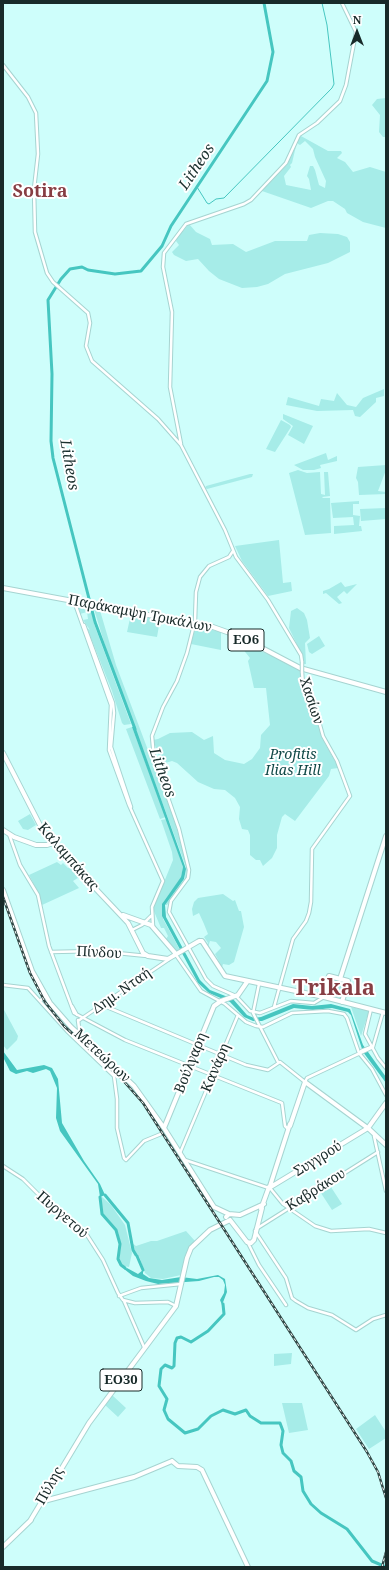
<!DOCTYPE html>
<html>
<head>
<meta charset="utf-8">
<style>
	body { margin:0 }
	#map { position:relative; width:389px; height:1570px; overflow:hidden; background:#cefefb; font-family:"Noto Serif",serif }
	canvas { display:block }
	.frame { position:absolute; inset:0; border:4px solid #182a29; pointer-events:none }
	.north { position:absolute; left:337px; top:12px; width:40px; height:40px; -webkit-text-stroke:3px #fff; paint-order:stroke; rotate:0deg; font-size:11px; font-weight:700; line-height:16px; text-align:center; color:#182a29 }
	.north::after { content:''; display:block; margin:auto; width:14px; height:18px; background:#182a29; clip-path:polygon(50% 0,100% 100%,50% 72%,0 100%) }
</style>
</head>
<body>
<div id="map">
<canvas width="389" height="1570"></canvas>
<div class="frame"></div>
<div class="north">N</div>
</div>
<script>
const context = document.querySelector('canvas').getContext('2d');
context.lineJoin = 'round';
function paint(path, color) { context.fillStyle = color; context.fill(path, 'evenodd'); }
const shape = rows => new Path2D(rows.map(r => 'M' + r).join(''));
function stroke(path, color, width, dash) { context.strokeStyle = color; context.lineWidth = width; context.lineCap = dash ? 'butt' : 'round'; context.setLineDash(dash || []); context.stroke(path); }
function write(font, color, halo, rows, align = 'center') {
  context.font = font + ' "Noto Serif",serif'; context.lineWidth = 4; context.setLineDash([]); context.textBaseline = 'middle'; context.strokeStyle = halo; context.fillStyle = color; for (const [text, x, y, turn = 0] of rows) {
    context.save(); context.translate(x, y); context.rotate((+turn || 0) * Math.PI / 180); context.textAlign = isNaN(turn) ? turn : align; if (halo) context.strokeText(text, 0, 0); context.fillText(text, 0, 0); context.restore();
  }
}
paint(shape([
	[386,98,386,137,383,137,379,132,380,115,372,105,377,99],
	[301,136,328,151,341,151,342,153,337,158,345,162,353,172,370,167,386,172,386,228,363,222,347,213,345,209,333,201,328,201,311,208,262,191,287,165,296,146,292,163,290,165,291,167,284,176,286,185,311,190,309,179,307,176,310,166,313,166,315,170,319,185,325,188,326,181,315,157,313,149,305,141,300,145,298,144,297,141],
	[189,224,196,232,210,239,212,245,233,244,246,252,275,241,307,241,309,235,320,233,338,234,347,237,350,242,350,252,328,263,285,274,268,284,257,287,242,288,219,279,209,271,198,259,186,261,174,255,172,252,179,245,176,241,177,238],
	[384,389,384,396,376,398,376,402,360,417,355,416,353,410,317,411,286,405,288,397,319,406,321,399,334,401,337,393,347,405,356,407,363,398],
	[283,414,313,426,304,444,288,435,293,426,283,419],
	[281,420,290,425,291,427,275,452,266,449],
	[326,453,328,460,337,456,337,461,320,465,321,468,314,470,303,470,294,465],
	[386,465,386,470,378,491,386,492,386,494,359,495,358,482,356,478,358,467],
	[298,470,307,473,320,472,321,494,325,495,324,472,328,472,330,496,322,497,323,498,330,498,331,533,305,535,289,473],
	[250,474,253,474,252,477,207,489,205,488,206,486],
	[359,501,359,504,353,504,353,515,360,516,359,526,361,526,362,531,334,534,334,526,354,525,353,517,333,518,331,503],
	[386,508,386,519,361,521,360,509],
	[279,540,283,583,291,582,292,591,268,596,242,561,235,546],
	[341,582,345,587,357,584,347,594,344,591,337,597,342,603,339,604,326,593,323,594,323,591,329,589],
	[76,603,91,606,94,624,131,724,124,725,122,723,112,691,87,628,90,630,83,620,88,619,87,612,80,614,75,604],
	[93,606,99,607,116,665,175,822,187,867,186,879,167,905,165,905,167,902,185,878,186,867,108,655],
	[297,608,304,613,307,620,310,638,305,643,306,664,303,664,303,657,289,628,291,611],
	[131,614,160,620,157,637,127,632],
	[196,626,221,632,221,650,191,644],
	[319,636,325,646,312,654,309,652,307,644],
	[244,645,247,645,301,669,302,687,314,708,322,738,338,767,338,768,331,769,329,776,295,821,285,814,282,817,277,835,277,848,272,858,263,866,260,860,256,860,250,855,250,835,248,830,242,829,239,819,240,807,235,798,225,790,214,789,198,782,177,763,172,761,162,764,153,740,158,739,170,733,192,732,204,740,213,736,214,753,225,760,244,764,252,759,260,748,261,735,270,725,266,688,254,688,248,661,250,658,242,648],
	[132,727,163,810,166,817,160,819,126,729],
	[30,814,36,825,28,830,23,829,18,821],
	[167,819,183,867,181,878,164,901,162,907,163,919,180,950,176,952,166,939,168,936,164,928,161,928,153,909,173,860,172,852,161,820],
	[57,862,61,865,63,863,68,868,71,866,81,876,73,881,79,888,42,905,39,894,29,875],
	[223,894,233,901,235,900,239,911,241,911,244,927,234,962,229,965,223,964,222,967,215,954,221,948,216,942,210,941,208,947,213,956,206,947,208,943,204,937,208,934,204,924,199,913,193,916,192,909,194,902,198,898],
	[330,978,345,983,341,998,326,994],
	[351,1007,369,1011,361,1036],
	[3,1008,18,1036,17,1040,7,1050,3,1045],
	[329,1184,342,1204,332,1210,319,1190],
	[102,1197,111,1205,125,1225,132,1253,129,1267,124,1266,119,1261,121,1245,118,1232,103,1215,100,1200],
	[186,1231,195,1241,185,1256,181,1275,163,1279,151,1278,145,1273,139,1256,136,1257,132,1243,136,1246,151,1241,157,1241],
	[292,1353,291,1364,274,1366,274,1354],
	[112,1395,126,1408,118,1417,105,1405],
	[282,1403,302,1403,308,1430,289,1433],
	[375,1415,386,1432,386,1438,369,1449,356,1429]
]), '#a6ece8');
paint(shape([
	[135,726,186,869,184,879,165,905,166,917,200,980,210,990,233,999,247,1015,254,1018,261,1017,293,1004,312,1006,331,1004,350,1009,363,1045,386,1077,386,1083,363,1052,351,1015,348,1012,332,1008,313,1010,294,1008,262,1021,253,1021,244,1017,230,1002,209,993,198,983,162,916,162,904,181,877,183,867,132,727],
	[3,1051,17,1070,44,1065,52,1068,58,1079,62,1123,84,1161,100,1184,105,1195,100,1197,98,1184,60,1131,56,1118,57,1088,50,1071,46,1069,33,1073,27,1071,16,1074,10,1071,3,1057],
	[127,1268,138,1274,143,1270,143,1274,149,1278,162,1280,181,1277,197,1279,218,1275,225,1279,227,1292,222,1305,220,1300,224,1293,225,1285,223,1280,219,1277,214,1277,199,1281,158,1284,146,1281,133,1276,124,1269]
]), '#46c6c0');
stroke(shape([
	[197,187,207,203,209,204,216,199,224,198,332,88,334,84,327,25,322,3]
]), '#46c6c0', 1);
stroke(shape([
	[135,729,95,622,53,458,51,441,52,374,48,300,61,279,70,269,82,267,88,270,115,274,141,271,162,246,171,226,267,81,273,52,264,3],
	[105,1195,128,1223,133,1250,136,1255],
	[100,1197,102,1214,116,1230,120,1244,118,1259,121,1265,125,1268],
	[137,1256,143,1270],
	[223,1304,224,1314,208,1331,191,1342,181,1337,177,1338,175,1343,174,1366,172,1368,165,1365,161,1369,159,1386,167,1399,164,1410,168,1419,185,1433,198,1429,211,1416,223,1410,235,1414,246,1410,250,1416,261,1423,280,1423,283,1431,281,1445,283,1453,291,1461,294,1471,301,1477,303,1491,311,1504,321,1513,347,1529,372,1561,386,1567]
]), '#46c6c0', 3);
const minor = shape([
	[3,65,28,97,36,113,38,154,34,189,35,232,47,273,53,282,88,313,90,323,86,346,92,361,158,419,181,445,225,530,236,557,268,600,301,655,302,662],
	[181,444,170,387,172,312,163,267,164,253,186,224,244,204,251,200,286,163,299,135,317,123,340,101,346,85,356,32,342,3],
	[233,551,229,557,209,566,200,577,196,592,195,621,187,653,177,681,163,707,152,736,154,758,179,829,189,870,188,878,171,901,169,912,206,979,213,986,236,996,250,1011,260,1013,291,1001,314,1003,324,997],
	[74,601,111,705,109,750,129,805,163,881,152,907,153,926],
	[84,625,113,703,114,713,111,747,131,807],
	[9,834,20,865,38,895,49,946,74,1013,125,1040,282,1103,285,1126,288,1129],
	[132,930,142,925,151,916],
	[51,952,97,951,147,956],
	[176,955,201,991,225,1004,246,1022,256,1026,263,1027,292,1013,328,1011,344,1014,347,1018,359,1053,372,1069,386,1095],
	[259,984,253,1013,278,1062],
	[3,985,28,988,67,1031,114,1076,117,1099,117,1128,124,1158,126,1160,144,1141,161,1134],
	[39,987,44,997,41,1000],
	[102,1005,246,1065,268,1070,280,1062,305,1082,307,1078,373,1047,383,1012],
	[72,1006,77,1015],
	[274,1007,293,939,306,921,309,913,311,902,312,849,350,796,337,761,323,736,315,707,303,685,302,672],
	[371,1009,365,1034,378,1058,386,1068],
	[78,1020,80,1036],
	[78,1021,168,960],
	[361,1051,371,1047],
	[374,1136,386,1191],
	[180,1153,238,1015],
	[185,1160,269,1188],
	[3,1166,23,1179,43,1199,87,1235,103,1260,118,1293,123,1300,135,1303,168,1302,176,1306],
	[270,1188,283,1204,315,1226,331,1231,369,1229,386,1233],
	[256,1229,378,1152],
	[255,1231,286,1278,292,1298,296,1301,308,1308,332,1315,356,1330,373,1319,386,1315],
	[248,1243,259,1265,286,1305],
	[119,1296,141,1288,181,1284],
	[124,1301,144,1347]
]);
const major = shape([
	[3,588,213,627,241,637,300,668,386,692],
	[3,753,43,831,61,852,128,923,143,953,148,956,168,959,199,941],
	[3,830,14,837,36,845,47,845,53,843],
	[3,890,32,971,50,1003,71,1027,134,1086,164,1128,214,1207,229,1214],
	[123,915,151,925,176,954],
	[199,941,202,941,225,976,324,997,386,1013],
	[340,979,386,836],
	[324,997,329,976,348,981,342,1002],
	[290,1126,305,1082,369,1129,386,1145],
	[164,1128,214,1006,221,1001,238,995,247,982],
	[270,1186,290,1124],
	[269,1188,368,1128,386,1103],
	[261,1209,269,1187],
	[226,1217,229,1214,240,1215,264,1204],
	[230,1220,247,1242,251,1243,254,1240,262,1208],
	[172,1461,178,1466,197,1467,202,1470,248,1567],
	[44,1501,134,1477,172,1461],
	[30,1521,89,1423,176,1306,187,1258,191,1248,210,1230,230,1220],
	[3,1547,31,1520]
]);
stroke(minor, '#a6d4d1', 4.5);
stroke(major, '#a6d4d1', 6);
stroke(minor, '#fff', 2.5);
stroke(major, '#fff', 4);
const rail = shape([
	[3,897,30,973,45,1002,64,1026,120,1077,143,1103,367,1452,378,1472,386,1498],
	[382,1567,386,1552]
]);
stroke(rail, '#324947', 2.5);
stroke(rail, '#fff', 1, [3]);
const minorBridge = shape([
	[302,672,302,662]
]);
stroke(minorBridge, '#a6d4d1', 4.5, []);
stroke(minorBridge, '#fff', 2.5);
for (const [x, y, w] of [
	[246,640,36],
	[121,1380,42]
]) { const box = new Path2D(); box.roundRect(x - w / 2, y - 11, w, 22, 3); context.fillStyle = '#fff'; context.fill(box); stroke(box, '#182a29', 1); }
write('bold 13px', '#182a29', null, [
	["ΕΟ6",246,640],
	["ΕΟ30",121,1380]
]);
write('14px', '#182a29', '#fff', [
	["Παράκαμψη Τρικάλων",140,614,11],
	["Χασίων",311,701,72],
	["Καλαμπάκας",68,857,49],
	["Πίνδου",99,953,3],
	["Δημ. Νταή",122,991,-35],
	["Μετεώρων",102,1056,43],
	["Βούλγαρη",191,1063,-68],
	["Κανάρη",216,1068,-67],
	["Συγγρού",318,1159,-32],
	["Καβράκου",316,1190,-32],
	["Πυργετού",62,1215,41],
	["Πύλης",50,1486,-60]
]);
write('italic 14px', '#0f4846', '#fff', [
	["Profitis",293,755],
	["Ilias Hill",293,771]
]);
write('italic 15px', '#1b312f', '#fff', [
	["Litheos",197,167,-56],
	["Litheos",69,465,80],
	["Litheos",162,773,70]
]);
write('bold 18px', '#873e44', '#fff', [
	["Sotira",40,192]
]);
write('bold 22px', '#873e44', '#fff', [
	["Trikala",334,989]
]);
</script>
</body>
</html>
